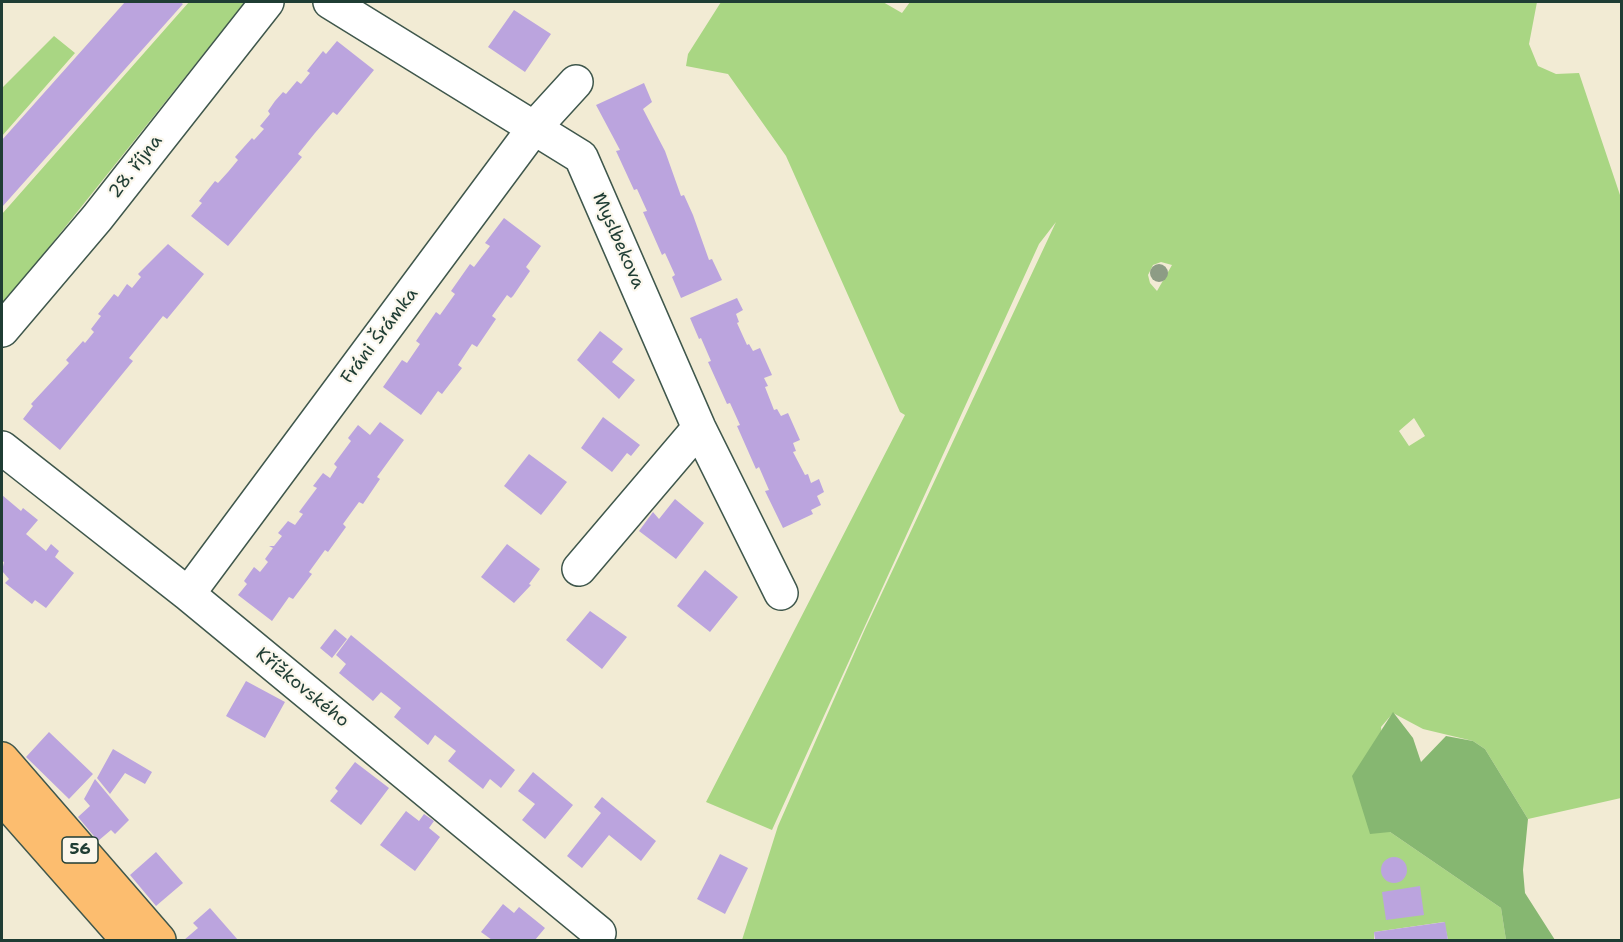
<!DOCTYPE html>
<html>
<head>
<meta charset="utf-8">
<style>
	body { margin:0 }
	#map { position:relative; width:1623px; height:942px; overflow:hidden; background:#f2ebd4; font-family:"Shantell Sans",sans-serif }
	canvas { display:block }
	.frame { position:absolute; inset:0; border:3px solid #1f3d34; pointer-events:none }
</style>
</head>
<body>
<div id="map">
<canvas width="1623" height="942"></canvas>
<div class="frame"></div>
</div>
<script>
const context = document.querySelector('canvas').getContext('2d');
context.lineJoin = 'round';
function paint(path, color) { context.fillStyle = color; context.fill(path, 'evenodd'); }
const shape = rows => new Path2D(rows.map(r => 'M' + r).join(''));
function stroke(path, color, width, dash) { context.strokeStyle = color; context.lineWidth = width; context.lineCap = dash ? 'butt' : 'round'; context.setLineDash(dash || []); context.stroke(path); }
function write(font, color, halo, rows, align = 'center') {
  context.font = font + ' "Shantell Sans",sans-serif'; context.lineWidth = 4.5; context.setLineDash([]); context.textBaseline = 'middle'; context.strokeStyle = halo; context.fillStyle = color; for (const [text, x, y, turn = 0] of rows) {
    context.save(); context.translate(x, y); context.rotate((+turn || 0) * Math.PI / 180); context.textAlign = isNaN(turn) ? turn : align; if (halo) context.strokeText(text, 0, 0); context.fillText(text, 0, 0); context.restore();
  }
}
paint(shape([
	[189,2,245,2,2,306,2,214],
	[721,2,883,2,902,13,910,2,1537,2,1529,44,1538,66,1556,74,1579,73,1621,198,1621,798,1528,819,1485,749,1473,741,1423,729,1393,713,1381,727,1390,832,1501,908,1506,940,1448,940,1444,922,1374,932,1374,940,742,940,778,826,865,629,1056,222,1039,244,772,830,706,802,905,415,900,412,786,156,728,74,686,66,688,54],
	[1161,262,1172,265,1157,291,1150,283,1148,275,1153,265],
	[1414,418,1425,436,1409,446,1399,431],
	[54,36,75,53,2,136,2,88]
]), '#a9d683');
paint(shape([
	[1393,712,1413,738,1421,762,1446,736,1473,741,1485,749,1528,819,1523,870,1525,893,1555,940,1506,940,1501,908,1390,832,1370,834,1352,776]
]), '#86b771');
paint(shape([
	[125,2,180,2,183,4,2,207,2,140],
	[514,10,551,34,525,72,488,47],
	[337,41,374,70,337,115,333,112,315,133,298,154,302,157,228,246,191,216,202,203,199,201,215,181,218,183,228,172,238,160,235,157,252,138,254,140,264,129,260,126,270,114,268,111,275,101,283,92,286,94,297,81,301,84,310,73,307,71,323,51,326,54],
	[644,83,652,102,643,109,665,151,681,196,684,195,693,215,709,260,712,259,722,280,681,298,672,277,675,275,665,253,662,255,643,212,647,211,637,189,634,190,616,151,620,150,596,105],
	[504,218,541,246,526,267,530,271,513,296,511,298,507,295,492,316,496,319,479,344,477,347,472,344,458,365,462,368,442,394,438,391,421,415,383,387,402,360,407,363,420,344,416,341,436,312,440,315,455,294,451,291,470,264,474,267,490,246,485,243],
	[168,244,204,274,167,319,163,316,129,358,133,361,60,450,23,419,33,406,31,404,69,363,66,360,83,341,85,343,94,332,91,329,101,316,98,314,114,294,118,297,127,284,132,288,141,277,138,274],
	[737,298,743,310,736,314,739,322,737,323,747,345,749,344,753,351,760,348,772,375,764,378,768,386,765,387,774,410,777,409,781,416,788,413,800,440,793,443,796,451,793,452,805,475,808,474,811,483,819,479,824,492,817,496,821,505,811,510,813,514,783,528,765,491,769,490,759,467,756,469,737,426,740,425,730,403,727,404,708,362,711,361,701,338,699,339,690,318],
	[600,331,623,349,612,362,635,380,619,399,577,360],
	[603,417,640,445,631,456,627,453,612,472,581,448],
	[380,422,404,440,377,477,380,479,363,504,359,502,343,524,346,527,328,552,325,550,309,572,312,574,293,599,289,597,272,621,238,595,247,584,244,581,254,567,260,572,268,562,265,559,273,548,269,546,274,546,282,536,278,533,288,521,295,525,303,514,299,512,317,488,313,486,323,473,330,478,337,467,334,464,351,441,348,438,358,425,370,435],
	[529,454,567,482,541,515,504,486],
	[2,495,21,511,23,508,38,520,26,534,46,551,51,544,59,551,55,557,74,573,46,608,35,600,32,604,5,583,9,579,2,571,4,562,2,561],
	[675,499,704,523,676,559,639,531,653,512,659,519],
	[507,544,540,569,529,584,531,585,514,603,481,577],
	[705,570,738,597,710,632,677,606],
	[590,611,627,637,602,669,566,640],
	[335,629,347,639,332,658,320,648],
	[351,635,515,770,501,788,490,779,483,789,448,761,456,751,435,735,428,745,394,717,401,708,390,699,381,692,373,701,339,673,346,664,336,655],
	[246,681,285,702,265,738,226,716],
	[49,732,93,774,69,799,26,757],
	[113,749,152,772,145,784,125,773,110,794,97,778],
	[355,762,389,788,361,825,330,801,338,791,335,788],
	[533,772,573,805,545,839,522,820,535,804,518,791],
	[95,779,129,820,115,834,111,830,98,841,78,817,90,806,84,799],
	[602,797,656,841,641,861,609,835,582,868,567,856,601,813,594,807],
	[406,811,419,821,424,814,434,821,429,828,440,837,415,871,380,845],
	[156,852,183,883,156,906,130,875],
	[720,854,748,868,725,914,697,899],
	'1381 870a13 13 0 1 1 26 0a13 13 0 1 1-26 0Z',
	[1420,886,1424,915,1386,920,1382,892],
	[503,904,514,913,519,907,545,928,535,940,492,940,481,932],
	[210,908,238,940,184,940,198,928,193,923],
	[1445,922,1448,940,1375,940,1374,932]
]), '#bba4de');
const minor = shape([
	[330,2,581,157,699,428,781,593],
	[2,330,97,218,267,2],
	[2,448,188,594,599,933],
	[579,569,699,428],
	[188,594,534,128,576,82]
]);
const major = shape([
	[2,759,159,940],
	[2,797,128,940]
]);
stroke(minor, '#3f574c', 36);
stroke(major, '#3f574c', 36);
stroke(minor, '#fff', 33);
stroke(major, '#fcbd6f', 33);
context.fillStyle = '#8d9c85';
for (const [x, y] of [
	[1159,273]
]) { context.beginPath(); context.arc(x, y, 9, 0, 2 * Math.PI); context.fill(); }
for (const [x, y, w] of [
	[80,850,36]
]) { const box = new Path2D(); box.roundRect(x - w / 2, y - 13, w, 26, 4.5); context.fillStyle = '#fbf7ec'; context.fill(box); stroke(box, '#1f3d34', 1.5); }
write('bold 16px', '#1f3d34', null, [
	["56",80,850]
]);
write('18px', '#1f3d34', '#fbf7ec', [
	["28. října",136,167,-52],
	["Myslbekova",618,241,66],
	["Fráni Šrámka",380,336,-53],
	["Křížkovského",302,688,39]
]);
</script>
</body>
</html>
